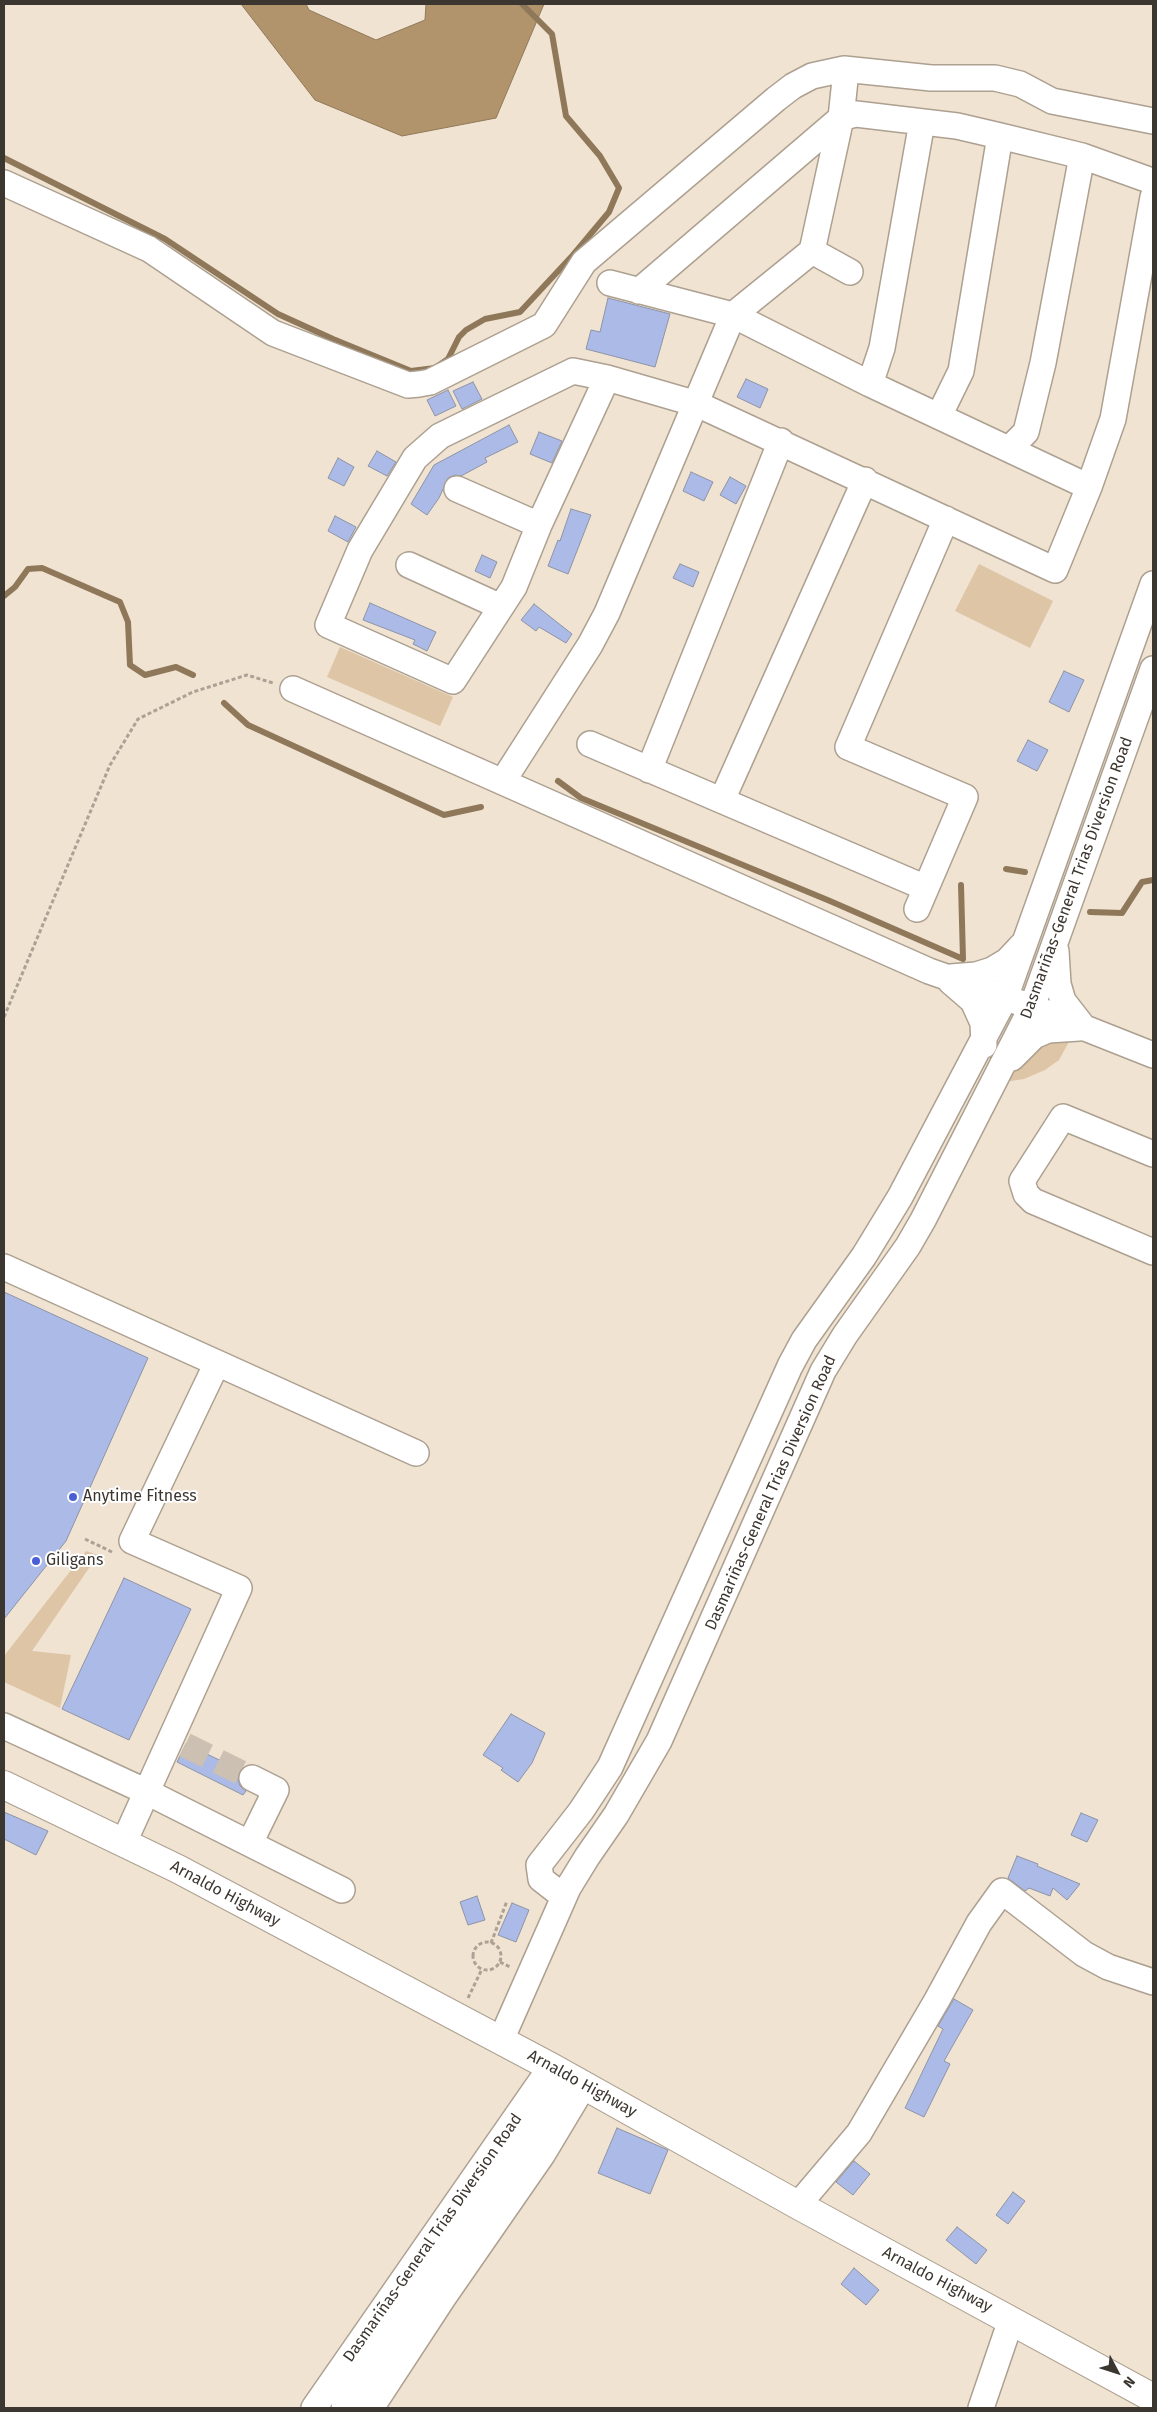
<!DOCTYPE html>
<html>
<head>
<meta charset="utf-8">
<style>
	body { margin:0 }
	#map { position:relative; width:1157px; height:2412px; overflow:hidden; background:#f0e3d2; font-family:"Fira Sans",sans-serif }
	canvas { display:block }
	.frame { position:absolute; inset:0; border:5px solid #3c3630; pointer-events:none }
	.north { position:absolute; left:1092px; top:2347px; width:50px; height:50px; -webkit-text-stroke:4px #fff; paint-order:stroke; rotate:130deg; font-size:14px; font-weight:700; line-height:20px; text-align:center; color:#3c3630 }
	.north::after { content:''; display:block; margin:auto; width:18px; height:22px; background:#3c3630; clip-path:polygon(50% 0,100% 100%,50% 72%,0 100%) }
</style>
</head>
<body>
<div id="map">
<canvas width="1157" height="2412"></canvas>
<div class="frame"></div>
<div class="north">N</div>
</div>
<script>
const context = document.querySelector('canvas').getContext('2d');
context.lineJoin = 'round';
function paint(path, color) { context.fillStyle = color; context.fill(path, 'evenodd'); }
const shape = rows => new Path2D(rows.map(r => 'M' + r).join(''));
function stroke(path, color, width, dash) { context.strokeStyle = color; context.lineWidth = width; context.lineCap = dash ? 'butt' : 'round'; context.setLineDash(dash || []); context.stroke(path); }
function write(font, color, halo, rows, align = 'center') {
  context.font = font + ' "Fira Sans",sans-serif'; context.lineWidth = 4; context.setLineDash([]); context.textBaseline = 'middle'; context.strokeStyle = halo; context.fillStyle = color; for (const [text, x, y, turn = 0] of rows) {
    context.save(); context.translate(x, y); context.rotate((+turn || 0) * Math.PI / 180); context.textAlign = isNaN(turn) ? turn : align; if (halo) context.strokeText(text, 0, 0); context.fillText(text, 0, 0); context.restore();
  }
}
paint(shape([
	[979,564,1053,601,1030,648,955,611],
	[340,647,453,697,440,726,327,677],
	[1054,1040,1070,1040,1059,1060,1045,1070,1024,1079,1004,1082,1039,1046],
	[86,1551,98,1555,32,1651,71,1655,60,1708,4,1682,4,1656]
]), '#dec5a6');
const water = shape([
	[241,4,306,4,309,10,376,40,425,20,426,4,544,4,496,118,402,136,315,100,241,4]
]);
paint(water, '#b2946c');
stroke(water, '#8f785a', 1);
stroke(shape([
	[4,158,165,239,278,314,333,339,411,371,435,368,448,359,459,337,466,330,485,319,520,312,573,255,609,212,619,188,600,156,566,116,552,34,522,4],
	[4,596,15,587,28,569,42,568,120,602,128,622,130,665,145,675,176,667,193,675],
	[224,703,248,725,444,815,481,807],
	[558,781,581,798,830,901,963,959,961,885],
	[1006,869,1025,872],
	[1090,912,1122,913,1142,882,1153,880]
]), '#8f785a', 6);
const building = shape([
	[608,298,670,314,655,367,586,349,591,330,600,332,608,298],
	[746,379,768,389,760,408,737,397,746,379],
	[473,382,482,399,462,409,453,391,473,382],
	[448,390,456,406,435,416,427,400,448,390],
	[509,425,518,442,485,458,487,462,461,476,455,475,448,478,439,498,427,515,411,504,434,465,509,425],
	[539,432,562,441,552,463,530,454,539,432],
	[377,451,396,462,387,476,368,466,377,451],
	[338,458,354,467,344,486,328,478,338,458],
	[691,472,713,482,704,501,683,491,691,472],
	[730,477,746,486,736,504,720,495,730,477],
	[571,509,591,515,568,574,548,566,558,540,560,541,571,509],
	[335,516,356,527,348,542,328,531,335,516],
	[482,555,497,562,490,578,475,571,482,555],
	[680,564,699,572,693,587,673,578,680,564],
	[370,603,436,632,427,651,413,644,415,640,363,620,370,603],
	[534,604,572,634,566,643,539,627,536,631,521,620,534,604],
	[1064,671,1084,680,1069,712,1049,702,1064,671],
	[1028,740,1048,750,1037,771,1017,761,1028,740],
	[4,1292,148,1358,66,1541,4,1619,4,1292],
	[124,1578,191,1609,129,1740,62,1709,124,1578],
	[511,1714,545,1733,532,1763,518,1782,501,1770,503,1768,483,1755,511,1714],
	[186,1744,240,1770,238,1779,240,1786,246,1791,243,1795,177,1762,186,1744],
	[4,1812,48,1831,36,1855,4,1839,4,1812],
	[1081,1813,1098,1820,1087,1842,1071,1835,1081,1813],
	[1017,1856,1038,1864,1037,1866,1080,1884,1067,1900,1053,1888,1050,1896,1029,1888,1025,1891,1008,1878,1017,1856],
	[477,1896,485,1920,468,1925,460,1902,477,1896],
	[512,1903,529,1910,516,1942,498,1935,512,1903],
	[954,1999,973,2010,944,2061,950,2064,924,2117,905,2108,943,2029,938,2026,954,1999],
	[617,2128,668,2150,650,2194,598,2173,617,2128],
	[854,2161,870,2174,853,2195,836,2182,854,2161],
	[1013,2192,1025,2201,1008,2224,996,2215,1013,2192],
	[957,2227,987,2250,976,2264,946,2240,957,2227],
	[854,2268,879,2290,866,2305,841,2284,854,2268]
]);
paint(building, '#acbae7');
stroke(building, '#8d93a5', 1);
stroke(shape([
	[185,1745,252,1778]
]), '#ccc0b2', 25, [25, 12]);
const minor = shape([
	[4,183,149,249,273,333,408,385,419,384,430,382,544,325,584,262,776,99,793,86,812,76,844,69,931,78,995,78,1020,84,1052,101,1153,121],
	[812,251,850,272],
	[610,283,733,315,870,384,1089,487],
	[639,291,841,118,856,114,957,126,1000,136,1082,156,1149,180,1153,184],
	[607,378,539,525,514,587,453,681,328,625,360,550,415,458,440,436,573,371,607,378,697,404,1055,570,1089,487,1113,419,1153,197],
	[870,384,882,348,922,122],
	[939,416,961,371,1000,136],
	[1009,449,1026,432,1043,363,1082,156],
	[457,489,539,525],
	[409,565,501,607],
	[293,689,929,971,1032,1007,1153,1055],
	[590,744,926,888],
	[649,770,781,441],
	[503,781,590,645,607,613,733,315,812,251,841,118,845,80],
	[722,800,865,480],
	[917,909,965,797,848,747,946,519],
	[1056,951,1058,984,1063,1001,1084,1028],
	[951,977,976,975,992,970,1007,961,1023,944],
	[951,982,973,1001,983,1023,984,1045],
	[1012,1058,1034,1036,1048,1030,1079,1028],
	[1153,1154,1063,1117,1022,1181,1026,1194,1033,1201,1153,1252],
	[4,1267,217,1363,132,1541,239,1588,124,1842],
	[217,1363,416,1453],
	[4,1726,147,1792,342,1890],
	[250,1843,276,1790,252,1778],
	[564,1897,541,1879,539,1865,581,1811,610,1767,790,1366,804,1340,864,1256,900,1197,1005,998,1153,584],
	[501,2040,568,1888,587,1857,616,1815,659,1741,823,1371,845,1335,908,1246,923,1220,1032,1007,1153,669],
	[798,2205,859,2133,937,2000,979,1923,1002,1891,1084,1954,1108,1967,1153,1982],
	[314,2408,551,2067],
	[344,2408,570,2077],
	[371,2408,443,2298,542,2155,584,2085],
	[981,2408,1011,2320]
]);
const major = shape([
	[4,1785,178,1869,551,2067,798,2205,1153,2398]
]);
stroke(minor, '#ada090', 28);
stroke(major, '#ada090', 30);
stroke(shape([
	[4,1017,110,765,138,719,193,692,247,675,273,683],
	[85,1539,112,1552],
	'473 1956a14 14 0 1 1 28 0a14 14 0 1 1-28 0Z',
	[491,1943,507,1901],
	[500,1962,510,1967],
	[468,1998,482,1969]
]), '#aca194', 3, [4, 2.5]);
stroke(minor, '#fff', 25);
stroke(major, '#fff', 28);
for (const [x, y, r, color] of [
	[73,1497,5,"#495fd3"],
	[36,1561,5,"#495fd3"]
]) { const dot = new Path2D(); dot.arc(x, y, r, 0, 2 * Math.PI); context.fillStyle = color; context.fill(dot); stroke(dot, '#fff', 2); }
write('16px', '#3c3630', '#fff', [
	["Dasmariñas-General Trias Diversion Road",1077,878,-70],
	["Dasmariñas-General Trias Diversion Road",771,1493,-66],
	["Arnaldo Highway",225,1894,28],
	["Arnaldo Highway",582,2084,29],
	["Dasmariñas-General Trias Diversion Road",433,2238,-55],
	["Arnaldo Highway",937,2280,28]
]);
write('16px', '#3c3630', '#fff', [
	["Anytime Fitness",83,1497],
	["Giligans",46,1561]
], 'left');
</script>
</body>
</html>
